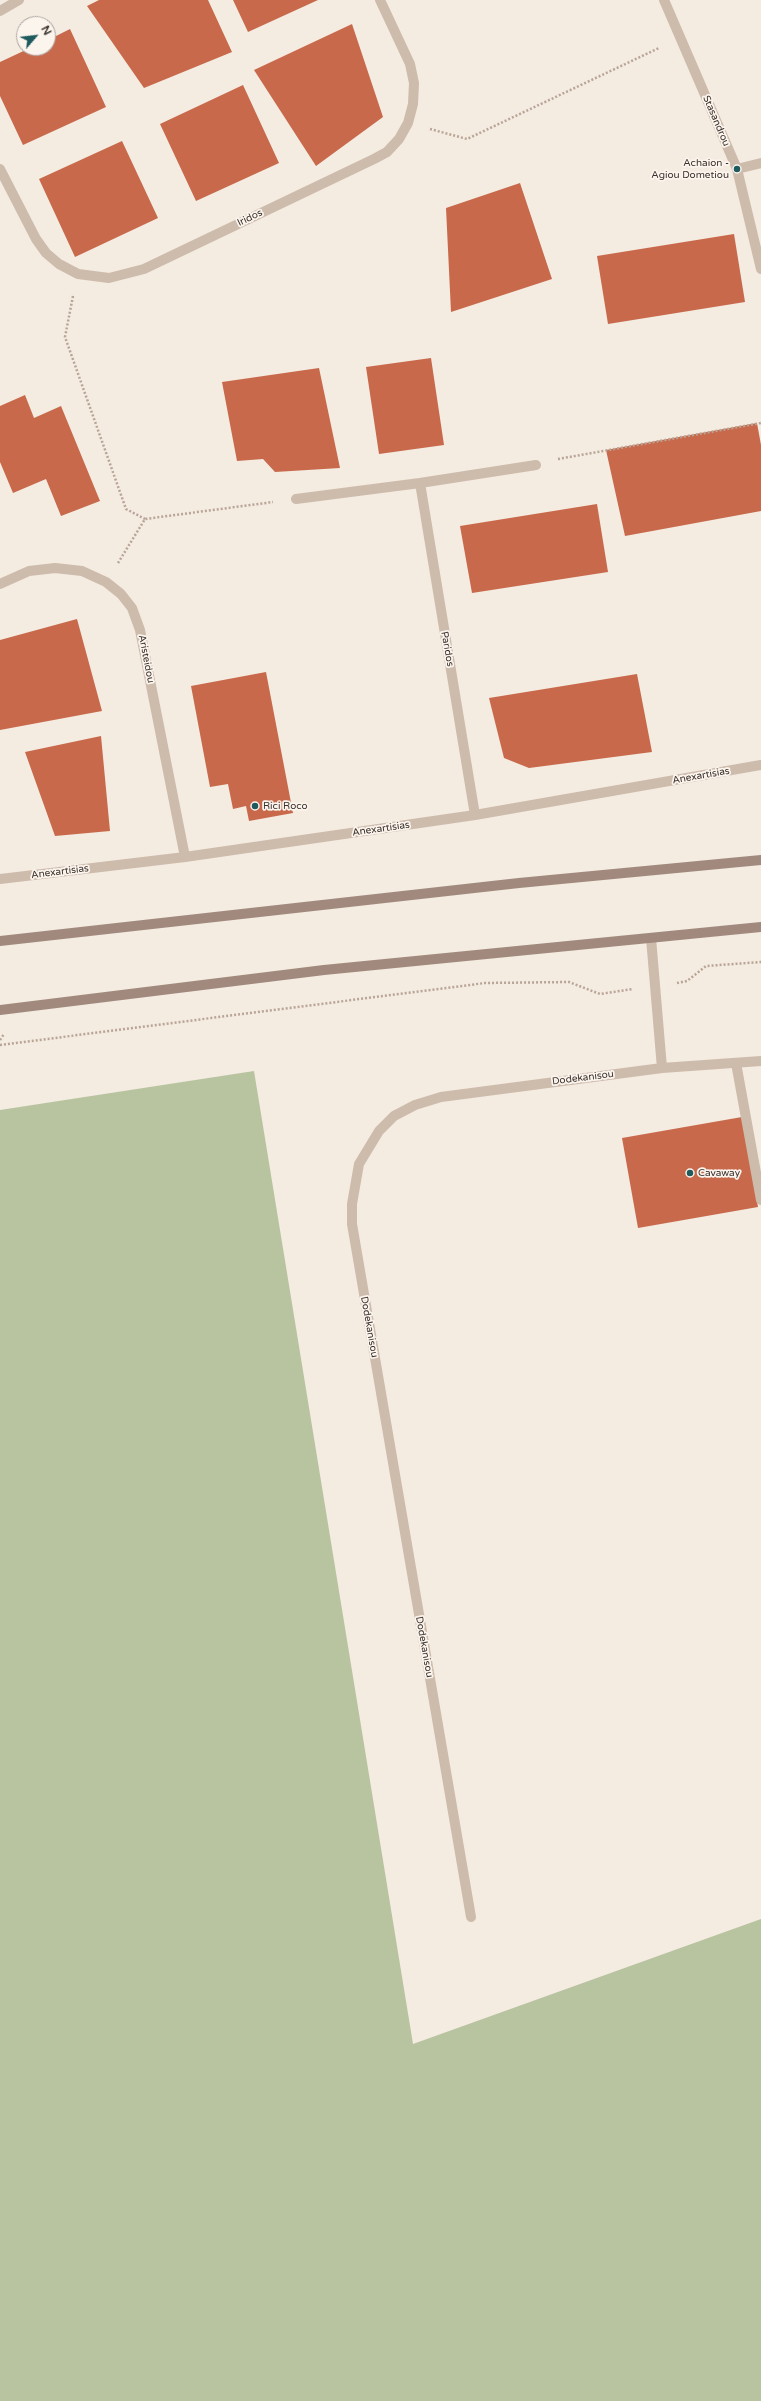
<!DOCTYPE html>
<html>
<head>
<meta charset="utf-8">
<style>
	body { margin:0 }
	#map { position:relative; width:761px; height:2401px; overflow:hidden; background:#f4ebe1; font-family:"Varela Round",sans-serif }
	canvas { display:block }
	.north { position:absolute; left:16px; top:16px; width:40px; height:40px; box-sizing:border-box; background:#fbf5ee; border:1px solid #aea6a0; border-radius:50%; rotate:62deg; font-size:11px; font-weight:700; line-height:16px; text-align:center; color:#3b302b }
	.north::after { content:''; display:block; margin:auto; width:14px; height:18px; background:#1f5a5e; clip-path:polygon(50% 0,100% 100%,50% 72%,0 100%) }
</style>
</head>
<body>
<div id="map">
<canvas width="761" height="2401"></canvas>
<div class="north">N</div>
</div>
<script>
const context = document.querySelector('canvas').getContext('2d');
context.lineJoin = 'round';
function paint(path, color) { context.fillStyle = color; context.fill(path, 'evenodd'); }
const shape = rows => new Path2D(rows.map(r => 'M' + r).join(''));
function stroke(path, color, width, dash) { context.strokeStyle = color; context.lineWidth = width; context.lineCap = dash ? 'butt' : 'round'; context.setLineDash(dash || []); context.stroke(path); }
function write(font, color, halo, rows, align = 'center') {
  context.font = font + ' "Varela Round",sans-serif'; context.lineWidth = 3.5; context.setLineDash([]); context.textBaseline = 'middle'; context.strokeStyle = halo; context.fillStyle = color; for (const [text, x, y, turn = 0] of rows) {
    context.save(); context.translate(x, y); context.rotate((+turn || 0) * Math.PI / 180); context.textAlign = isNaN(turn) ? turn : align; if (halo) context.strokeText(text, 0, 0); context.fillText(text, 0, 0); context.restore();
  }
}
paint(shape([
	[254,1071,413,2044,761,1919,761,2401,0,2401,0,1110]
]), '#b8c4a0');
paint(shape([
	[99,0,208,0,232,52,144,88,87,6],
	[233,0,318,0,248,32],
	[352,24,383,117,316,166,254,70],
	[70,29,106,107,23,145,0,96,0,62,30,48,48,48,48,40],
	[243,85,279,163,196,201,160,124],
	[122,141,158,218,75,257,39,179],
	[520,183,552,279,451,312,446,208],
	[734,234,745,302,608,324,597,256],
	[431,358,444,445,379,454,366,367],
	[319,368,340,468,275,472,263,459,237,461,222,382],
	[25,395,34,418,61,406,100,501,61,516,46,479,13,493,0,462,0,406],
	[757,423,761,445,761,511,625,536,606,450],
	[597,504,608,572,472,593,460,526],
	[77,619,102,711,0,730,0,640],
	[266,672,293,813,249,821,246,806,233,809,228,784,210,787,191,686],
	[637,674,652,752,529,768,504,758,489,698],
	[101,736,110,831,55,836,25,752],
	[742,1117,758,1207,638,1228,622,1138]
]), '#c8694b');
stroke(shape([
	[430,129,467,139,659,48],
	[73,296,65,337,126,509,145,519],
	[558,459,761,423],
	[118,563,145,519,273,502],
	[677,983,687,981,706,966,761,962],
	[0,1040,4,1034],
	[0,1045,485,983,569,982,600,994,633,989]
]), '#b9a596', 2.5, [2, 2]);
stroke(shape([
	[736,1063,761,1200]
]), '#cdbbac', 10);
stroke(shape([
	[664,0,737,169,761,269],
	[0,11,19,0],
	[0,169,36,239,46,253,59,264,78,274,109,278,144,269,374,159,387,152,399,139,408,123,413,104,414,83,410,64,380,0],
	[737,169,761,163],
	[420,483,475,815],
	[296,499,420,483,536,465],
	[0,584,29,571,55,568,82,571,106,582,121,594,132,608,140,630,185,857],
	[0,879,185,857,475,815,761,765],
	[651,938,662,1068],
	[471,1917,352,1224,352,1204,359,1164,379,1131,394,1116,415,1105,441,1097,662,1068,761,1061]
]), '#cdbbac', 10);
stroke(shape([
	[0,941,519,883,761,860],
	[0,1010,324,970,761,927]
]), '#a18a7d', 10);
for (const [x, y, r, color] of [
	[737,169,4,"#1f5a5e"],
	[255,806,4,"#1f5a5e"],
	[690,1173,4,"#1f5a5e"]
]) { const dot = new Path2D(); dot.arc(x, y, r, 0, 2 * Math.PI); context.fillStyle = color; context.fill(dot); stroke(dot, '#fbf5ee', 1.5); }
write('10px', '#3b302b', '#fbf5ee', [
	["Stasandrou",716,121,67],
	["Iridos",250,218,-26],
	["Paridos",447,649,80],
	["Aristeidou",146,659,79],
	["Anexartisias",701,776,-10],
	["Anexartisias",381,829,-8],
	["Anexartisias",60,872,-7],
	["Dodekanisou",583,1078,-7],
	["Dodekanisou",369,1327,80],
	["Dodekanisou",424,1647,80]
]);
write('10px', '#3b302b', '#fbf5ee', [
	["Achaion -",729,163,"right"],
	["Agiou Dometiou",729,175,"right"],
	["Rici Roco",263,806],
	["Cavaway",698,1173]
], 'left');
</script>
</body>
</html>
